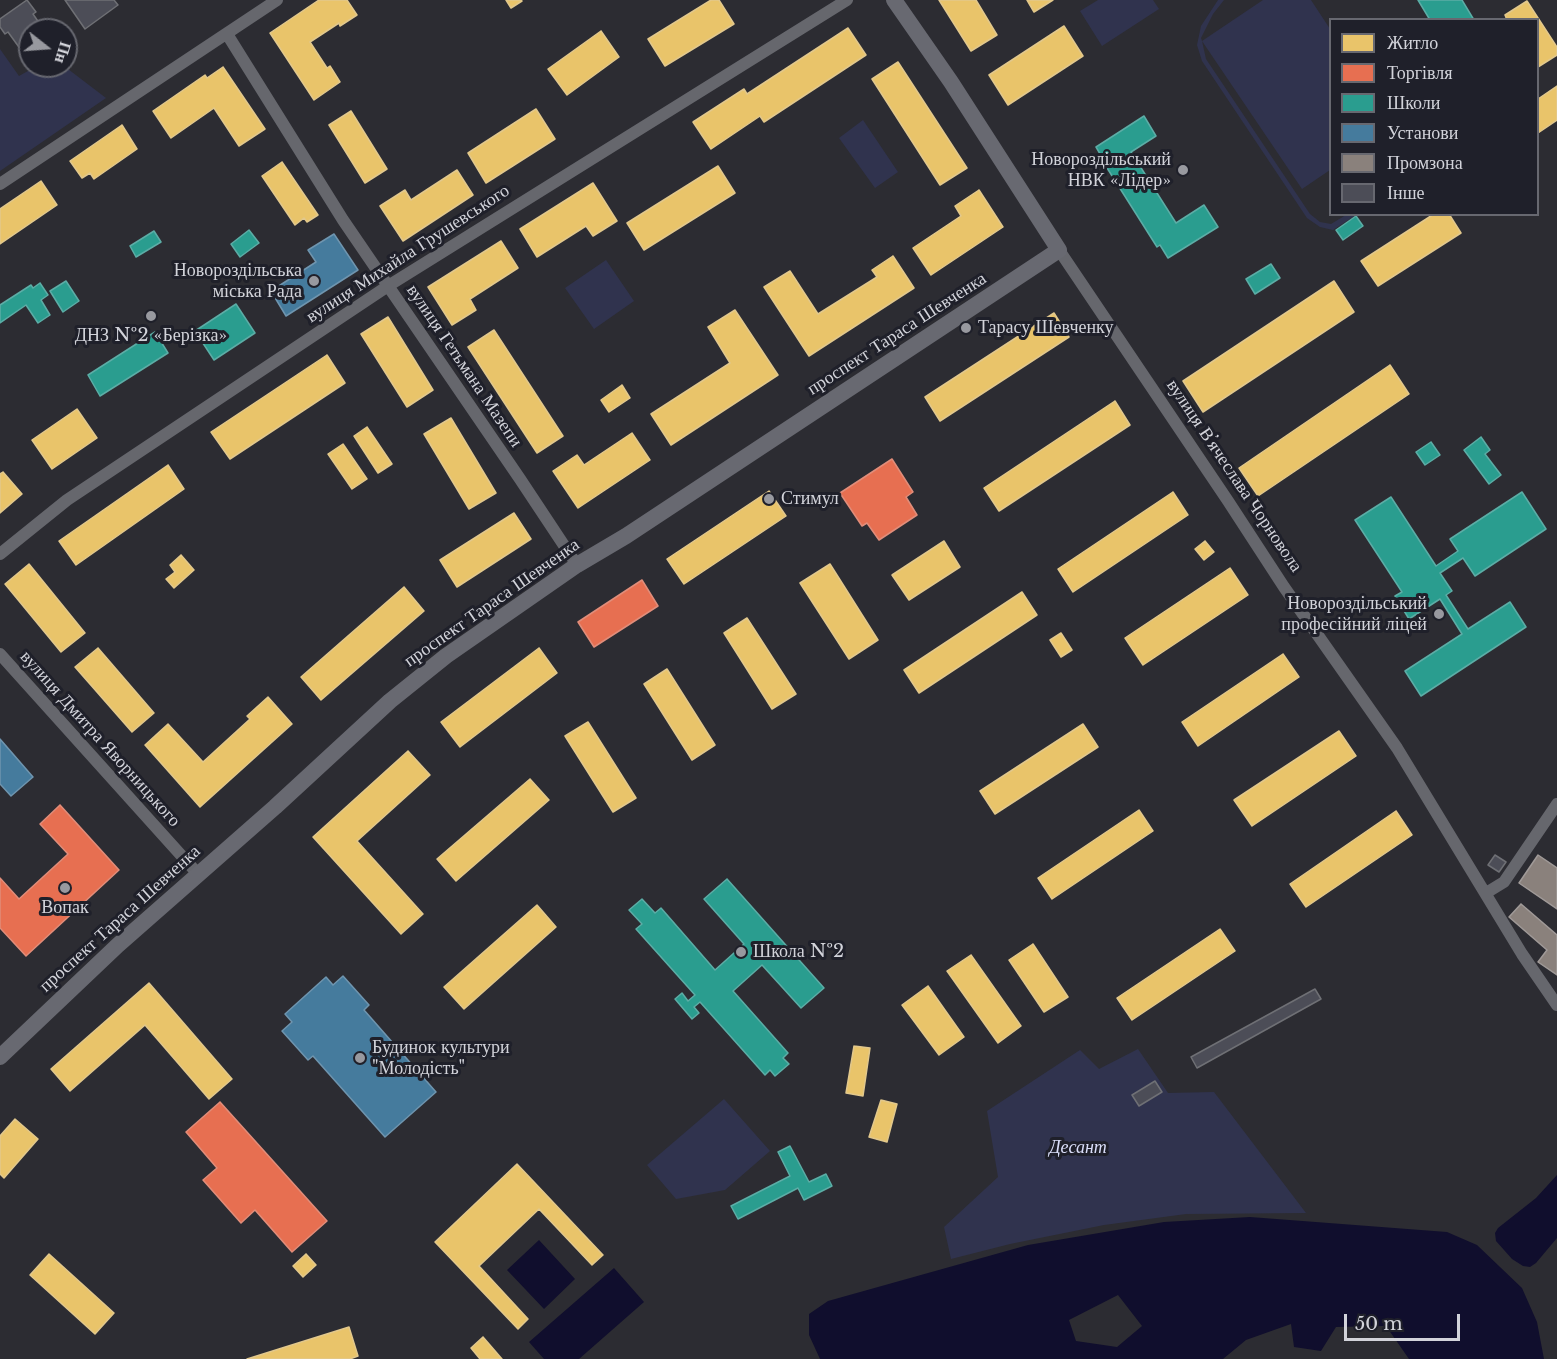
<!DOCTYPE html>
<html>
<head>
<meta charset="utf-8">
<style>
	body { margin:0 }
	#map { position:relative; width:1557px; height:1359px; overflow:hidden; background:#2c2c32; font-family:"Libre Baskerville",serif }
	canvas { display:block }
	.legend { position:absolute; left:1329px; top:18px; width:210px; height:198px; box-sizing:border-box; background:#1f202a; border:2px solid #676870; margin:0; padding:8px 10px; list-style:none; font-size:18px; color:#d2d3da }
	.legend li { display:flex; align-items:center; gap:12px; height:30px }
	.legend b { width:30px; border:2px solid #676870 }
	.north { position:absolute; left:18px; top:18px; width:60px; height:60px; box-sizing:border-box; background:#1f202a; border:2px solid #676870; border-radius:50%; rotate:107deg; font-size:16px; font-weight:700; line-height:24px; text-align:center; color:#d2d3da }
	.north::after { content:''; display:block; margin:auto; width:21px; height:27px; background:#98999f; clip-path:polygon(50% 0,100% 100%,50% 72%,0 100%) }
	.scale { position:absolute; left:1344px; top:1314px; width:116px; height:27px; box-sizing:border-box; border:3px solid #d2d3da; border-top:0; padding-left:8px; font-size:18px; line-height:21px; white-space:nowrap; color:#d2d3da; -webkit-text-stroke:4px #1f202a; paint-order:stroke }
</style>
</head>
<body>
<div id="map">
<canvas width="1557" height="1359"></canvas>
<ul class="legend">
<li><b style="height:16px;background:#e9c46a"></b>Житло</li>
<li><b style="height:16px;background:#e76f51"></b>Торгівля</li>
<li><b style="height:16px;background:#2a9d8f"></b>Школи</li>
<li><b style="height:16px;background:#457b9d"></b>Установи</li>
<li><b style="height:16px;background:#8a817c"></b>Промзона</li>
<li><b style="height:16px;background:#4c4d57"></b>Інше</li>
</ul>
<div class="north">Пн</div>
<div class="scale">50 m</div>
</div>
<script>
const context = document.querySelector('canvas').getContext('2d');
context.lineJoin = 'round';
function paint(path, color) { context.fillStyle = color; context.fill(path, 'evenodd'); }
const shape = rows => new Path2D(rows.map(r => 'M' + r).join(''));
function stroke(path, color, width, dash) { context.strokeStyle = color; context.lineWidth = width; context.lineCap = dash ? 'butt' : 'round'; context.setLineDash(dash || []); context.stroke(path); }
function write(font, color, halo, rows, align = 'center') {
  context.font = font + ' "Libre Baskerville",serif'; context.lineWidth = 6; context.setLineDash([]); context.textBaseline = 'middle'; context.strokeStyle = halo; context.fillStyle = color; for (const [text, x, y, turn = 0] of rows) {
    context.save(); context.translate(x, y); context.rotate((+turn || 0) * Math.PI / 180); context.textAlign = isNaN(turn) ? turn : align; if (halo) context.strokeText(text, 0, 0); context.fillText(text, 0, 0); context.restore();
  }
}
paint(shape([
	[1098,0,1153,0,1159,9,1102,46,1080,11],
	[1218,0,1224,0,1213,14,1201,38,1202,41,1263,0,1311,0,1330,29,1330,170,1302,189,1202,41,1206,59,1310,214,1320,222,1331,224,1346,215,1356,215,1333,230,1320,227,1307,218,1202,61,1197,45,1201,26],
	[0,49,19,76,37,66,64,66,106,98,0,171],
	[863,120,898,172,875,188,839,138],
	[606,260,634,301,594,329,565,288],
	[1138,1049,1168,1093,1214,1092,1306,1213,1186,1214,1104,1225,1010,1244,951,1259,944,1227,998,1177,987,1111,1080,1050,1099,1069],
	[724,1099,770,1151,725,1190,676,1199,647,1165]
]), '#30334e');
paint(shape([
	[1557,1175,1557,1238,1536,1263,1530,1267,1523,1266,1512,1259,1496,1241,1495,1233,1498,1228,1536,1198],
	[1250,1217,1447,1232,1477,1245,1522,1288,1537,1322,1544,1359,1409,1359,1386,1326,1336,1327,1321,1351,1294,1347,1291,1324,1246,1340,1223,1359,820,1359,809,1335,809,1314,828,1301,1028,1245,1164,1222],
	[1118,1295,1142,1326,1117,1347,1076,1341,1069,1320],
	[539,1240,575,1279,544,1309,507,1270],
	[614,1268,644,1302,579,1359,544,1359,529,1342]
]), '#100e2d');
const homes = shape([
	[319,0,347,0,357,15,340,26,339,23,310,42,327,68,330,66,340,82,314,100,270,33,319,0],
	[506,0,521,0,522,1,511,8,506,0],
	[711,0,719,0,734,24,665,66,648,39,711,0],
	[939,0,976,0,997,35,971,51,939,0],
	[1027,0,1053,0,1034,12,1027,0],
	[1527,1,1557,47,1557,55,1538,67,1538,20,1507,20,1505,15,1527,1],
	[1064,26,1083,56,1008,105,989,75,1064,26],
	[848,28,866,55,764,122,760,116,711,149,693,122,744,89,747,94,848,28],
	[601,31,619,57,567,95,548,69,601,31],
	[898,62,967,168,940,185,872,79,898,62],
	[223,67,265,129,239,146,214,108,171,138,153,111,205,75,207,78,223,67],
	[1557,86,1557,120,1538,133,1538,99,1557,86],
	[536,109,555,139,486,183,468,153,536,109],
	[351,111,387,169,365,183,329,125,351,111],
	[122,125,137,149,94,179,90,173,82,178,70,161,122,125],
	[282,162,318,215,307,222,304,218,295,225,262,176,282,162],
	[718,166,735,193,644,250,627,223,718,166],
	[457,170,473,195,403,241,380,206,405,190,411,200,457,170],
	[41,181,57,205,0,244,0,209,41,181],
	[593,183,617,221,593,236,586,226,537,257,520,229,593,183],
	[979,190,1003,227,931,275,913,248,961,216,955,206,979,190],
	[1434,214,1449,214,1461,233,1378,286,1361,261,1434,214],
	[501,241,518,268,470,299,476,310,452,325,428,287,501,241],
	[893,256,914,288,809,356,764,287,790,271,818,314,877,277,872,270,893,256],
	[1334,281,1354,312,1203,412,1183,381,1334,281],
	[735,310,778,375,671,445,651,414,730,363,708,327,735,310],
	[1054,313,1069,337,940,421,925,397,1054,313],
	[388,317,433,390,407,407,361,334,388,317],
	[494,330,563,436,537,453,468,347,494,330],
	[327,355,345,383,230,459,211,432,327,355],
	[1390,365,1409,394,1258,496,1239,468,1390,365],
	[622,385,630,398,609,412,601,400,622,385],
	[1115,401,1130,425,999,511,984,488,1115,401],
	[77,409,97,438,52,469,32,440,77,409],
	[451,418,496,493,469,509,424,434,451,418],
	[367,427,392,464,378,473,354,436,367,427],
	[632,433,650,460,578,508,553,471,577,455,584,465,632,433],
	[343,444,367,479,352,489,328,454,343,444],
	[168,465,184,489,76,565,59,541,168,465],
	[3,472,22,494,0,513,0,474,3,472],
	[769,491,786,516,684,584,667,559,769,491],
	[1173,492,1188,515,1073,592,1058,569,1173,492],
	[514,513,531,539,457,587,440,560,514,513],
	[944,541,960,567,909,600,892,575,944,541],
	[1205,541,1214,552,1204,560,1195,549,1205,541],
	[181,555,194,570,174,588,166,579,175,572,170,565,181,555],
	[29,564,85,633,61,652,5,584,29,564],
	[830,564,878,640,849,659,800,583,830,564],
	[1230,568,1248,595,1143,665,1125,638,1230,568],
	[404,587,424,611,321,700,301,677,404,587],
	[1022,592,1037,615,919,693,904,670,1022,592],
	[747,618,796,694,772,709,724,633,747,618],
	[1061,633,1072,650,1061,657,1050,640,1061,633],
	[98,648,154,713,132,732,75,667,98,648],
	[539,648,557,673,460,747,441,722,539,648],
	[1283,654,1299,677,1198,746,1182,722,1283,654],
	[667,669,715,745,692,760,644,684,667,669],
	[268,697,292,724,200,807,145,745,168,724,203,762,250,719,247,716,268,697],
	[588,722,636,798,613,812,565,736,588,722],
	[1083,724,1098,747,995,814,980,791,1083,724],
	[1339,731,1356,756,1252,826,1234,800,1339,731],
	[408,751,430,775,357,841,423,914,401,934,313,837,408,751],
	[530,779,549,800,456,881,437,859,530,779],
	[1139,810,1153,831,1052,899,1038,878,1139,810],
	[1396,811,1412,835,1306,907,1290,884,1396,811],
	[537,905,556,927,464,1009,444,987,537,905],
	[1220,929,1235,951,1132,1020,1117,998,1220,929],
	[1033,944,1068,997,1044,1012,1009,960,1033,944],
	[971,955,1021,1026,998,1043,947,971,971,955],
	[149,983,232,1079,209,1099,145,1025,70,1091,51,1069,149,983],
	[928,986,964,1037,939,1055,902,1005,928,986],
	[854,1046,870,1048,863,1096,846,1093,854,1046],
	[881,1100,897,1104,887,1142,869,1137,881,1100],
	[15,1119,38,1139,4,1178,0,1174,0,1136,15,1119],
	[517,1164,603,1255,592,1265,539,1209,479,1266,528,1319,518,1329,435,1242,517,1164],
	[49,1254,114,1313,95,1334,30,1275,49,1254],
	[306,1254,316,1265,303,1277,293,1266,306,1254],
	[349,1327,358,1356,350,1359,247,1359,349,1327],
	[483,1337,502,1359,480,1359,471,1348,483,1337]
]);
paint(homes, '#e9c46a');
stroke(homes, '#e2c88c', 1.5);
const shops = shape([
	[892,459,913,492,906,497,917,515,879,540,867,523,862,526,840,493,892,459],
	[642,580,658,606,594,647,578,622,642,580],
	[60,805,119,870,26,956,0,928,0,878,19,899,68,854,40,824,60,805],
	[220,1102,327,1221,292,1252,255,1210,241,1223,203,1180,217,1168,186,1132,220,1102]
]);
paint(shops, '#e76f51');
stroke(shops, '#e18d7a', 1.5);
const schools = shape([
	[1418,0,1462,0,1474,20,1430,20,1418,0],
	[1144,116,1156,136,1131,152,1176,223,1204,205,1218,227,1168,258,1160,245,1157,247,1102,160,1103,159,1096,147,1144,116],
	[1356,216,1363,226,1343,240,1336,230,1356,216],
	[249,230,259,243,240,257,231,244,249,230],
	[154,231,161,242,136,257,130,246,154,231],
	[1271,264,1280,278,1255,294,1246,279,1271,264],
	[66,281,79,301,63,312,50,291,66,281],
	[40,283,48,295,41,300,50,315,38,323,26,305,0,323,0,305,31,285,33,288,40,283],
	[236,304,255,333,214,360,195,331,236,304],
	[155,332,168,353,100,396,88,375,155,332],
	[1481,437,1490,450,1485,454,1501,475,1489,484,1464,450,1481,437],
	[1431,442,1440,455,1425,465,1416,452,1431,442],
	[1522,492,1546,529,1475,576,1463,558,1440,573,1452,591,1446,595,1468,629,1510,602,1526,627,1421,696,1405,671,1462,634,1440,599,1409,619,1395,596,1402,592,1355,520,1391,497,1436,566,1458,551,1450,539,1522,492],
	[727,879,824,988,801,1008,762,965,733,991,788,1053,783,1058,789,1064,775,1076,770,1070,765,1075,700,1002,694,1007,699,1013,692,1019,675,999,682,993,688,1001,695,995,636,929,642,924,629,910,642,899,655,913,661,908,715,970,744,944,704,899,727,879],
	[790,1146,809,1182,826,1174,832,1186,804,1200,798,1188,738,1219,731,1206,790,1176,778,1152,790,1146]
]);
paint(schools, '#2a9d8f');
stroke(schools, '#5cada6', 1.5);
const public = shape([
	[334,234,358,270,286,316,271,291,316,262,308,250,334,234],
	[0,739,33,777,11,796,0,784,0,739],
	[343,976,369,1005,364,1010,436,1092,385,1137,313,1056,308,1060,282,1031,292,1022,285,1014,326,977,333,985,343,976]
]);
paint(public, '#457b9d');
stroke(public, '#6f95af', 1.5);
const industry = shape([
	[1538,855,1557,868,1557,909,1519,883,1538,855],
	[1521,904,1557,935,1557,975,1538,962,1547,950,1509,917,1521,904]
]);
paint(industry, '#8a817c');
stroke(industry, '#a09a98', 1.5);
const building = shape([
	[27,0,36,12,33,14,44,30,30,30,29,61,8,32,5,34,0,27,0,19,27,0],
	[65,0,114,0,118,5,85,29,65,0],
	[1495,855,1506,862,1499,872,1488,865,1495,855],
	[1315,989,1321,999,1197,1068,1191,1057,1315,989],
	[1155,1081,1162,1092,1139,1106,1132,1095,1155,1081]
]);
paint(building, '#4c4d57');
stroke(building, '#6f7075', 1.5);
stroke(shape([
	[227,34,343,220,520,479,577,565],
	[0,184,277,0],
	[1059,250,1228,501,1284,587,1397,748,1522,954,1557,1005],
	[0,554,67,500,388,286,847,0],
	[0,654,198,874],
	[1486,893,1504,882,1557,804]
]), '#66676d', 12);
stroke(shape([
	[0,1057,118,945,275,807,390,701,446,656,577,565,626,536,1059,250,951,82,894,0]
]), '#686971', 16);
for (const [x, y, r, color] of [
	[1183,170,6,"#98999f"],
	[314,281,6,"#98999f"],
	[151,316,6,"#98999f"],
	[966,328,6,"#98999f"],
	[769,499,6,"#98999f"],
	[1439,614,6,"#98999f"],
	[65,888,6,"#98999f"],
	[741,952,6,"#98999f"],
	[360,1058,6,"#98999f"]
]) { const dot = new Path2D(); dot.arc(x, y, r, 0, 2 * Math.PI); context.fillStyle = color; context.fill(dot); stroke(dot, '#1f202a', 2); }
write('18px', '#d2d3da', '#1f202a', [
	["Новороздільський",1171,160,"right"],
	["НВК «Лідер»",1171,181,"right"],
	["Новороздільська",302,271,"right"],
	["міська Рада",302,292,"right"],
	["Тарасу Шевченку",978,328],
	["ДНЗ №2 «Берізка»",151,336,"center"],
	["Стимул",781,499],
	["Новороздільський",1427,604,"right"],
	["професійний ліцей",1427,625,"right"],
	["Вопак",65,908,"center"],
	["Школа №2",753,952],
	["Будинок культури",372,1048],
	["\"Молодість\"",372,1069]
], 'left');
write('18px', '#d2d3da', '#1f202a', [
	["вулиця Михайла Грушевського",408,254,-33],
	["проспект Тараса Шевченка",897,334,-33],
	["вулиця Гетьмана Мазепи",464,366,56],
	["вулиця Вʼячеслава Чорновола",1234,476,56],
	["проспект Тараса Шевченка",492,603,-35],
	["вулиця Дмитра Яворницького",100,739,48],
	["проспект Тараса Шевченка",120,919,-42]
]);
write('italic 18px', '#dadef9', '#1f202a', [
	["Десант",1078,1148]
]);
</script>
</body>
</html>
